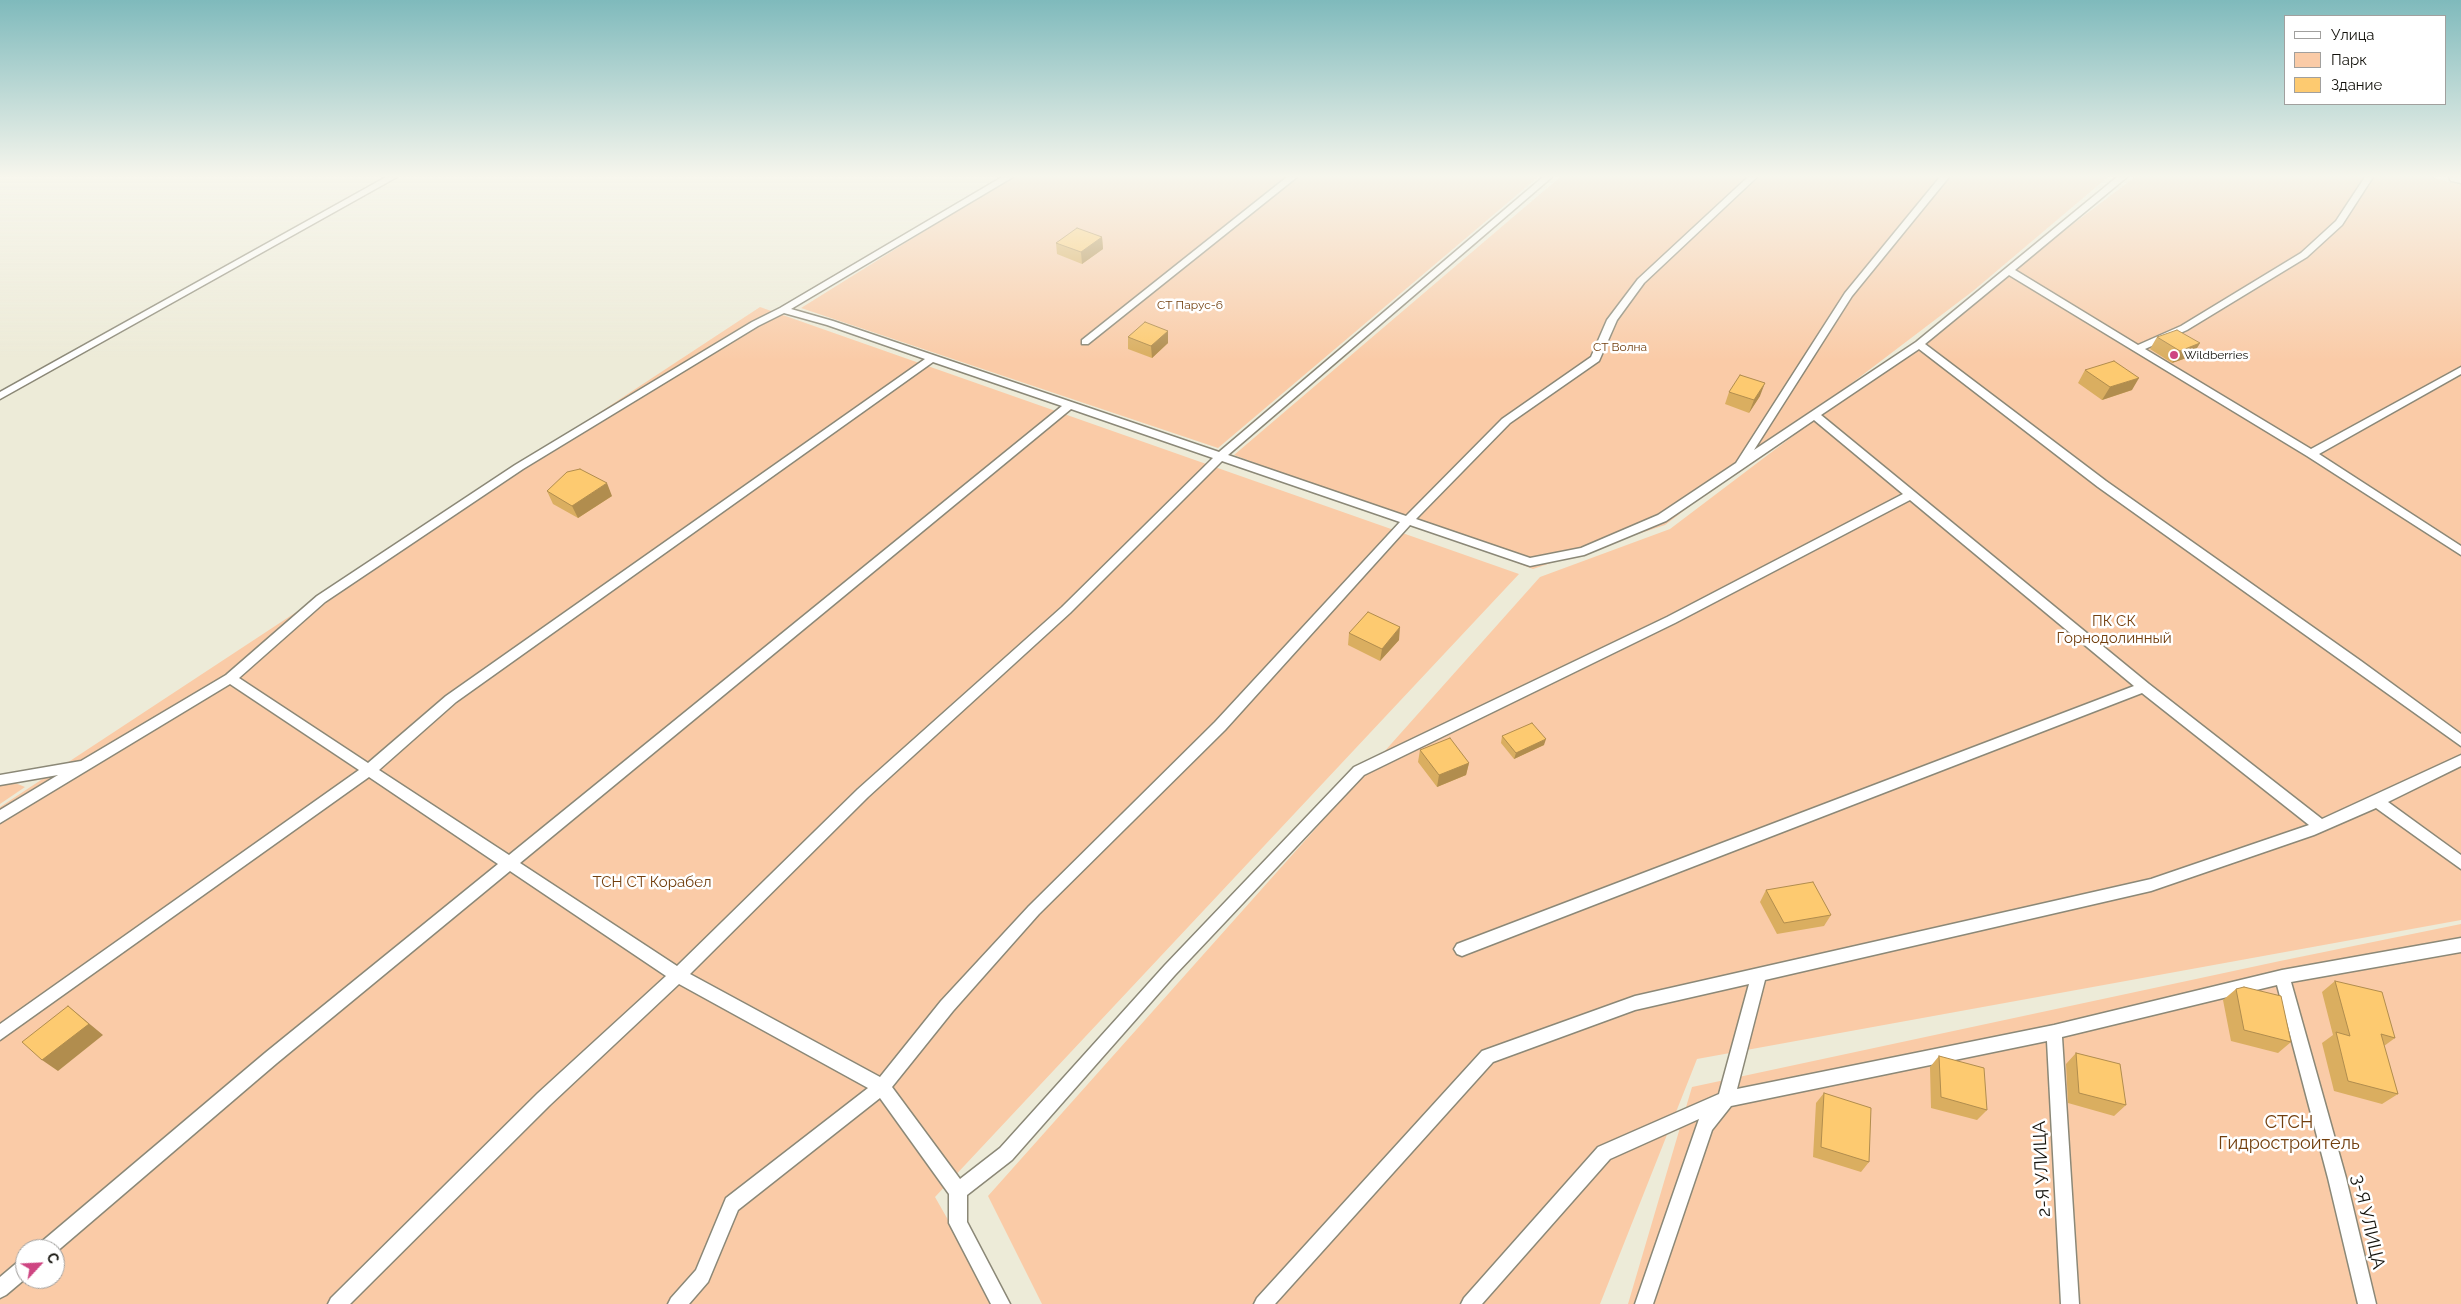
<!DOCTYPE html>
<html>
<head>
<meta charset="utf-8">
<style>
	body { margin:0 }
	#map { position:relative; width:2461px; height:1304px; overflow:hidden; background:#edebd8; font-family:Raleway,sans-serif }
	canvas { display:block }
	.legend { position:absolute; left:2284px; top:15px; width:162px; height:90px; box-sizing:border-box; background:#fff; border:1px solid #a1a09e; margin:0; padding:6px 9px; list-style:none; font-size:15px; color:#13120c }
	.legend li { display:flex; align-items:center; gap:10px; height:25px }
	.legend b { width:25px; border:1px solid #a1a09e }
	.north { position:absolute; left:15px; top:1239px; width:50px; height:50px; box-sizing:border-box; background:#fff; border:1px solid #a1a09e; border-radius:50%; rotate:65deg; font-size:14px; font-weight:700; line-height:20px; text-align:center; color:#13120c }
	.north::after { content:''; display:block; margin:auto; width:18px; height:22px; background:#ce4582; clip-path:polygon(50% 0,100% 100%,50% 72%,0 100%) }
</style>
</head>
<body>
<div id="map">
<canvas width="2461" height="1304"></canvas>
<ul class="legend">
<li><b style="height:6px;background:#fff"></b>Улица</li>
<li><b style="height:14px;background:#facba7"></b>Парк</li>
<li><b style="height:14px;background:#fdca70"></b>Здание</li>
</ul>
<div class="north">С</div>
</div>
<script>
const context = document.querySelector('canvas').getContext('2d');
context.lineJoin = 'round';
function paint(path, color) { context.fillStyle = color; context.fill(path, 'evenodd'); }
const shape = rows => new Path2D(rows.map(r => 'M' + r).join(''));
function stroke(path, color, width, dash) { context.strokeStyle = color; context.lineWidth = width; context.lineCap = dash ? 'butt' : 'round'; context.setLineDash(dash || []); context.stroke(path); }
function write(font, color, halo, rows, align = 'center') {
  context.font = font + ' Raleway,sans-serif'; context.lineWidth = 5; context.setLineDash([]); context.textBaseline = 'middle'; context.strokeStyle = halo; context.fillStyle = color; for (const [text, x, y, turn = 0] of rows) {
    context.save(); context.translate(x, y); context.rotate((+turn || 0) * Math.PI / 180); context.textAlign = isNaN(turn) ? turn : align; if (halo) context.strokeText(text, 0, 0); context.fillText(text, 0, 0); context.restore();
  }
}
paint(shape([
	[1011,177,1538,177,1218,448,801,308],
	[1560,177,2108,177,1973,291,1665,525,1533,569,1234,455],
	[2135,177,2430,177,2461,185,2461,920,1697,1059,1600,1304,1042,1304,988,1196,1540,577,1670,529],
	[760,307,1519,574,935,1197,996,1304,0,1304,0,807],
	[25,1249,55,1249,55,1279,25,1279],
	[0,777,25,787,0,804],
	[2461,924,2461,1304,1628,1304,1692,1087,2280,961]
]), '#facba7');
const service = shape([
	[386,177,397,177,0,399,0,392,386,177],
	[1002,177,1013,177,791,309,833,321,1219,452,1543,177,1552,177,1228,455,1406,516,1502,419,1591,357,1607,320,1638,279,1748,177,1757,177,1644,283,1617,320,1599,361,1510,423,1416,519,1530,558,1581,548,1658,515,1736,463,1845,293,1940,177,1949,177,1852,296,1754,450,1916,342,2117,177,2127,177,2015,270,2138,345,2181,326,2301,253,2336,221,2365,177,2373,177,2342,225,2307,257,2187,330,2145,349,2311,449,2461,367,2461,374,2319,454,2461,546,2461,555,2307,456,2009,275,1925,344,2106,481,2361,661,2461,734,2461,746,2098,487,1919,349,1821,415,2149,684,2322,819,2461,755,2461,766,2388,802,2461,855,2461,869,2376,808,2314,835,2151,891,1765,980,1737,1089,2054,1025,2282,970,2461,938,2461,952,2291,982,2346,1178,2376,1304,2358,1304,2328,1178,2277,985,2062,1037,2079,1304,2061,1304,2047,1041,1731,1106,1712,1130,1653,1304,1635,1304,1699,1119,1610,1159,1482,1304,1461,1304,1464,1298,1598,1147,1719,1094,1749,984,1635,1010,1493,1062,1275,1304,1254,1304,1257,1298,1482,1051,1635,996,2151,879,2309,825,2142,693,1467,954,1462,956,1457,954,1454,949,1457,944,2134,686,1910,500,1675,623,1364,775,1175,975,1012,1160,967,1195,967,1222,1010,1304,991,1304,949,1223,949,1194,880,1098,738,1210,708,1282,689,1304,668,1304,671,1298,696,1270,726,1198,868,1088,679,984,550,1105,350,1304,328,1304,331,1298,538,1093,666,976,510,871,277,1063,55,1253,55,1249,37,1249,40,1243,265,1053,498,864,369,777,0,1040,0,1024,359,770,230,684,0,823,0,810,58,775,0,785,0,775,81,761,226,675,317,596,515,465,752,322,780,308,1002,177],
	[784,313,827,325,925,359,446,696,368,763,239,678,325,602,523,469,758,326,784,313],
	[933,362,1062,406,509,855,379,770,456,702,933,362],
	[1071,409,1213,458,1062,607,858,789,677,966,520,863,1071,409],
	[1814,420,1903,494,1667,617,1354,767,1165,965,1000,1148,960,1179,892,1087,953,1011,1039,914,1225,730,1410,525,1530,566,1584,555,1666,521,1814,420],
	[1222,461,1400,522,1215,722,1029,906,941,1001,880,1077,690,974,868,797,1070,613,1222,461],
	[1287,177,1297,177,1088,344,1082,344,1082,340,1287,177],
	[25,1258,25,1279,6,1295,0,1298,0,1277,19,1261,25,1258]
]);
const minor = shape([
	[2449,177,2461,177,2461,183,2451,181,2449,177]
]);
stroke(service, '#8b8877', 3);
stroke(minor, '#8b8877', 3);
paint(service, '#fff');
paint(minor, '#fff');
paint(shape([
	[1102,237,1103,249,1082,264,1057,254,1056,243],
	[1168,331,1168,343,1152,358,1128,349,1128,337],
	[2157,337,2200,343,2192,356,2172,363,2150,349],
	[2085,370,2132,390,2102,400,2078,383],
	[1729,392,1760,396,1749,413,1725,404],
	[547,491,612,496,578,518,553,504],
	[1349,633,1399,640,1380,661,1348,645],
	[1502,736,1544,745,1514,759,1501,743],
	[1420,750,1469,763,1466,775,1437,787,1418,762],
	[1766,890,1831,915,1824,926,1777,934,1760,902],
	[2335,981,2395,1038,2384,1046,2398,1094,2382,1104,2334,1091,2322,1043,2333,1035,2322,992],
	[2236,989,2291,1042,2278,1053,2231,1041,2223,1000],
	[2076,1053,2126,1105,2114,1116,2068,1103,2066,1064],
	[1939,1056,1987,1110,1977,1120,1931,1108,1930,1067],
	[1824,1093,1869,1162,1861,1172,1813,1157,1816,1103]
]), '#daae60');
paint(shape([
	[1102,237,1103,249,1082,264,1081,252],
	[1168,331,1168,343,1152,358,1151,346],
	[2200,343,2192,356,2172,363,2180,351],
	[2139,378,2132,390,2102,400,2110,387],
	[1765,383,1760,396,1749,413,1754,400],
	[607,483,612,496,578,518,572,506],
	[1400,627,1399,640,1380,661,1382,649],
	[1546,739,1544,745,1514,759,1516,753],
	[1469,763,1466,775,1437,787,1439,775],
	[68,1006,103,1035,58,1071,42,1060]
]), '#b18d4e');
const building = shape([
	[1077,228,1102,237,1081,252,1056,243,1077,228],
	[1145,322,1168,331,1151,346,1128,337,1145,322],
	[2177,330,2200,343,2180,351,2157,337,2177,330],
	[2114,361,2139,378,2110,387,2085,370,2114,361],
	[1740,375,1765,383,1754,400,1729,392,1740,375],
	[580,469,607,483,572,506,547,491,567,472,580,469],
	[1368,612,1400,627,1382,649,1349,633,1368,612],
	[1532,723,1546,739,1516,753,1502,736,1532,723],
	[1450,738,1469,763,1439,775,1420,750,1450,738],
	[1813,882,1831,915,1784,923,1766,890,1813,882],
	[2335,981,2382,992,2395,1038,2381,1034,2398,1094,2348,1081,2336,1032,2350,1036,2335,981],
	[2244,987,2281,996,2291,1042,2244,1030,2236,989,2244,987],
	[68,1006,89,1024,42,1060,22,1042,68,1006],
	[2076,1053,2120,1064,2126,1105,2079,1093,2076,1053],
	[1939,1056,1984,1068,1987,1110,1941,1097,1939,1056],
	[1824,1093,1871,1108,1869,1162,1821,1147,1824,1093]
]);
paint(building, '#fdca70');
stroke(building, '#b18d4e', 1);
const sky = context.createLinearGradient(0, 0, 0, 360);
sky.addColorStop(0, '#7fbabc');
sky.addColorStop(0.49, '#f7f6ed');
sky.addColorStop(1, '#f7f6ed00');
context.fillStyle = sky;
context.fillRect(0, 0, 2461, 360);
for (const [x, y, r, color] of [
	[2174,355,5,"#ce4582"]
]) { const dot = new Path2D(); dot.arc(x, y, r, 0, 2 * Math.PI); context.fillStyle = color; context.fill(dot); stroke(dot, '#fff', 2); }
write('12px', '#723f0e', '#fff', [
	["СТ Парус-6",1190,305],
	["СТ Волна",1620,347]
]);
write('12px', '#13120c', '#fff', [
	["Wildberries",2184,355]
], 'left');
write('15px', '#723f0e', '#fff', [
	["ПК СК",2114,621],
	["Горнодолинный",2114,638],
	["ТСН СТ Корабел",652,882]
]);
write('18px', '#723f0e', '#fff', [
	["СТСН",2289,1123],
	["Гидростроитель",2289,1144]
]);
write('18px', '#13120c', '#fff', [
	["2-Я УЛИЦА",2042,1169,-93],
	["3-Я УЛИЦА",2368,1222,77]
]);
</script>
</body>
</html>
